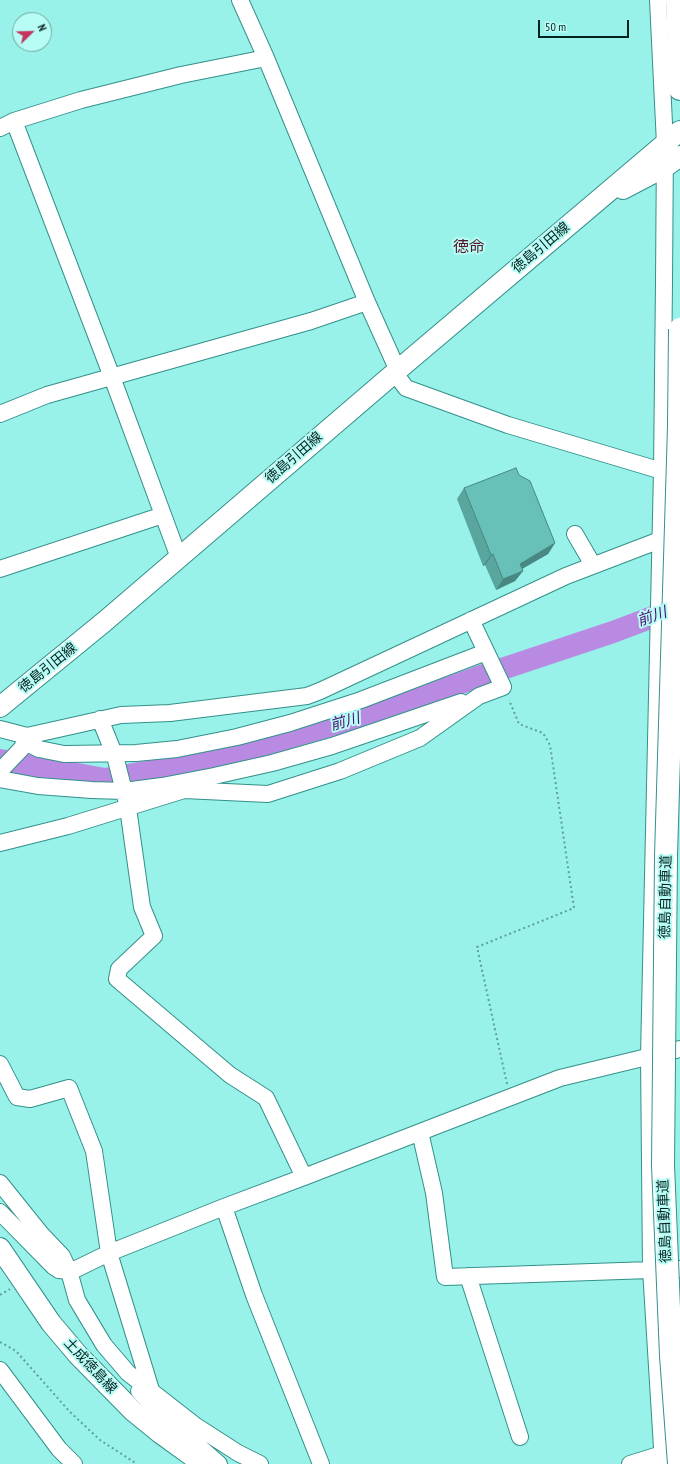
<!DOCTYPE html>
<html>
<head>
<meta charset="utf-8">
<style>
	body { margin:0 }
	#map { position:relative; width:680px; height:1464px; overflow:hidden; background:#99f2ea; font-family:"PT Sans Narrow",sans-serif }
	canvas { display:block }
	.north { position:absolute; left:12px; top:12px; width:40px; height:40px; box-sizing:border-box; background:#b7fcf5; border:1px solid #70a5a0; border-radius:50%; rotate:67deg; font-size:11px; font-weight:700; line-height:16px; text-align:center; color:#052220 }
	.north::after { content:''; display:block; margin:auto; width:14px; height:18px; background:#c3345e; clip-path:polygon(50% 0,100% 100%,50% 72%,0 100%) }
	.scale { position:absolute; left:538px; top:20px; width:91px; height:18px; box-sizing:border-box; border:2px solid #052220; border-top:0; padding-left:5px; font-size:12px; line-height:14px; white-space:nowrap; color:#052220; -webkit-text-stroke:3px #b7fcf5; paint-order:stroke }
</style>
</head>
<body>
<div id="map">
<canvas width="680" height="1464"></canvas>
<div class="north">N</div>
<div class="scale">50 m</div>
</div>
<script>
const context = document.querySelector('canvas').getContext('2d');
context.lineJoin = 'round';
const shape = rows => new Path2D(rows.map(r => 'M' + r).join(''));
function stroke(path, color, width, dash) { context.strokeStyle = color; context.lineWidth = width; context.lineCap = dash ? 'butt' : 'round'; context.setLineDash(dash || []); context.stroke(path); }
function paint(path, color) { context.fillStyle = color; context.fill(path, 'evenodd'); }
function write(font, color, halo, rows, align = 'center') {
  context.font = font + ' "PT Sans Narrow","Noto Sans JP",sans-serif'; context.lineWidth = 4; context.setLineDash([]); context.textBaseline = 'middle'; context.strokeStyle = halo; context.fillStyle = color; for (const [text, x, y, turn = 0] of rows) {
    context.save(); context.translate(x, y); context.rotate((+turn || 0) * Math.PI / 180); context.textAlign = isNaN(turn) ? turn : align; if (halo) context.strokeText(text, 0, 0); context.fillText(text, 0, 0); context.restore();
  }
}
stroke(shape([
	[0,760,105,779,212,760,395,707,478,677,613,632,679,607]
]), '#b98ae1', 22);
const minor = shape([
	[240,0,266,58,367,302,394,362,399,369],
	[658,0,665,144,664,282,662,471,649,1056,651,1269,663,1464],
	[14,121,112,377,179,558],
	[0,128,14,121,81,100,181,75,266,58],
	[394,372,406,388,508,425,662,471],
	[0,414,47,395,311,321,367,302],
	[575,534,593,565],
	[0,569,163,515],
	[100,719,115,756,123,787,128,808,142,907,154,936,119,969,117,979,230,1075,266,1098,304,1177],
	[0,729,27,736,121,715,170,713,307,696,320,691,566,576,660,540],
	[25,742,39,749,64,754,136,753,177,749,237,737,290,723,361,700,486,652],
	[0,771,22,748,27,736],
	[0,779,38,786,92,790,124,791,162,786,214,776,272,763,332,746,461,702],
	[0,843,68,826,184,790,268,794,340,771,420,738,479,696,503,687,471,620],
	[0,1064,17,1097,30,1099,69,1088,94,1151,109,1253,151,1390],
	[420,1132,434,1193,445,1277,680,1269],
	[0,1183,41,1234,62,1256,69,1271,77,1300,104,1345,128,1373,196,1426,238,1453,260,1464],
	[224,1207,254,1295,321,1464],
	[0,1212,53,1266,59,1270,69,1271,76,1269,109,1253,224,1207,304,1177,560,1078,680,1049],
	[468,1276,520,1437],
	[0,1370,59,1449,74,1464],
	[139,1391,155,1408,219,1464],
	[630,1464,662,1454]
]);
const major = shape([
	[623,189,665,167,680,156],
	[0,707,104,622,399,369,680,131],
	[0,1248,51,1323,78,1355,133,1411,160,1433,203,1464]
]);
const highway = shape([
	[677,0,680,89]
]);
stroke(minor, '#33908a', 18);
stroke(major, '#33908a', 22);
stroke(highway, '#33908a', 24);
stroke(shape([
	[507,1084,477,947,574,908,550,745,543,733,519,724,509,700],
	[0,1295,10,1289],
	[0,1342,16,1351,69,1411,100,1440,137,1464]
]), '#5e9f99', 2, [2, 3]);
stroke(minor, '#fff', 16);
stroke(major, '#fff', 20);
stroke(highway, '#fff', 22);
const highwayBridge = shape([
	[679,1464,671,1356,663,1165,666,856,679,426,680,329]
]);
stroke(highwayBridge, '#33908a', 24, []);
stroke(highwayBridge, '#fff', 22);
paint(shape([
	[464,488,555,543,548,554,522,569,523,571,515,581,496,590,485,565,483,566,457,499]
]), '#59a69f');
paint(shape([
	[555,543,548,554,513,574,520,564],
	[493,554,485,565,483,566,491,555],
	[523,571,515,581,496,590,503,579]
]), '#488782');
const building = shape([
	[516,468,519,475,530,481,555,543,520,564,523,571,503,579,493,554,491,555,464,488,516,468]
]);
paint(building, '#67c1b9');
stroke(building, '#488782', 1);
write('14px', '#052220', '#b7fcf5', [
	["徳島引田線",541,248,-40],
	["徳島引田線",294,458,-41],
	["徳島引田線",48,668,-39],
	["徳島自動車道",666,897,-89],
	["徳島自動車道",665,1221,-92],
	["土成徳島線",90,1366,47]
]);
write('italic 15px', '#4f0b75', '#b7fcf5', [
	["前川",652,617,-19],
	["前川",345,722,-16]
]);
write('16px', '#5a1629', '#b7fcf5', [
	["徳命",469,247]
]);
</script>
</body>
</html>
